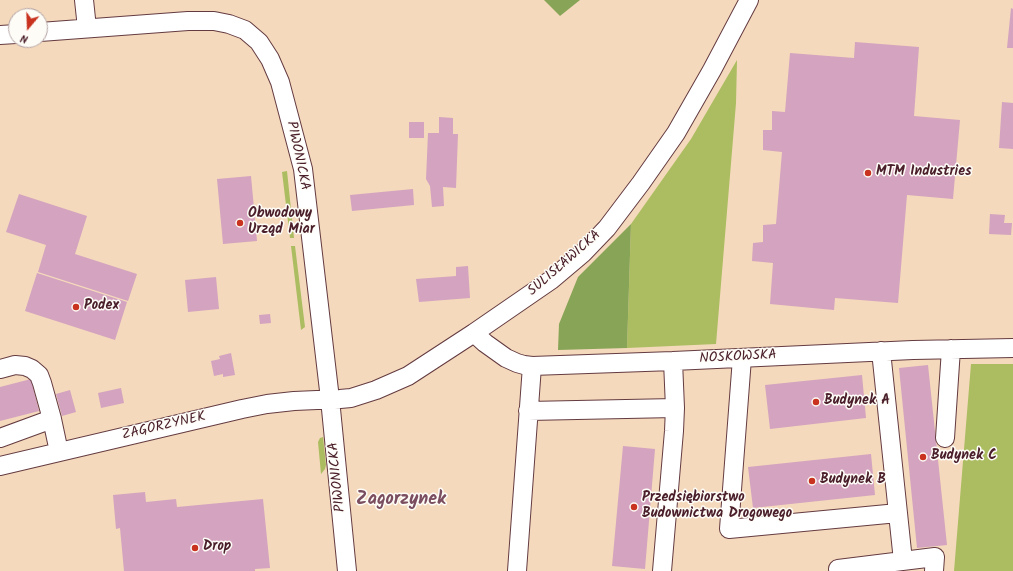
<!DOCTYPE html>
<html>
<head>
<meta charset="utf-8">
<style>
	body { margin:0 }
	#map { position:relative; width:1013px; height:571px; overflow:hidden; background:#f4d9bc; font-family:Kalam,sans-serif }
	canvas { display:block }
	.north { position:absolute; left:8px; top:8px; width:40px; height:40px; box-sizing:border-box; background:#fdfcf7; border:1px solid #b5a4a5; border-radius:50%; rotate:199deg; font-size:11px; font-weight:700; line-height:16px; text-align:center; color:#4a1f2b }
	.north::after { content:''; display:block; margin:auto; width:14px; height:18px; background:#c8321e; clip-path:polygon(50% 0,100% 100%,50% 72%,0 100%) }
</style>
</head>
<body>
<div id="map">
<canvas width="1013" height="571"></canvas>
<div class="north">N</div>
</div>
<script>
const context = document.querySelector('canvas').getContext('2d');
context.lineJoin = 'round';
function paint(path, color) { context.fillStyle = color; context.fill(path, 'evenodd'); }
const shape = rows => new Path2D(rows.map(r => 'M' + r).join(''));
function stroke(path, color, width, dash) { context.strokeStyle = color; context.lineWidth = width; context.lineCap = dash ? 'butt' : 'round'; context.setLineDash(dash || []); context.stroke(path); }
function write(font, color, halo, rows, align = 'center') {
  context.font = font + ' Kalam,sans-serif'; context.lineWidth = 3; context.setLineDash([]); context.textBaseline = 'middle'; context.strokeStyle = halo; context.fillStyle = color; for (const [text, x, y, turn = 0] of rows) {
    context.save(); context.translate(x, y); context.rotate((+turn || 0) * Math.PI / 180); context.textAlign = isNaN(turn) ? turn : align; if (halo) context.strokeText(text, 0, 0); context.fillText(text, 0, 0); context.restore();
  }
}
paint(shape([
	[737,60,736,103,716,344,627,348,631,224,691,139],
	[287,171,294,238,290,238,282,172],
	[291,246,295,246,305,327,301,330],
	[971,364,1013,364,1013,571,954,571],
	[323,437,326,465,325,469,321,474,318,442,320,438]
]), '#abbd60');
paint(shape([
	[544,0,580,0,560,16],
	[631,224,627,348,558,350,559,324,578,277]
]), '#88a456');
paint(shape([
	[1011,8,1013,9,1013,48,1007,48],
	[855,42,919,47,914,116,960,120,953,199,907,195,898,303,835,298,834,310,770,304,773,263,752,261,753,243,763,242,763,225,776,224,782,152,763,150,763,130,772,130,772,111,785,112,790,53,854,58],
	[1002,102,1013,103,1013,149,999,148],
	[439,117,453,118,453,134,458,134,456,188,443,187,444,206,432,207,430,186,426,179,428,133,439,133],
	[409,122,424,122,424,138,409,138],
	[251,176,257,241,223,244,217,179],
	[413,189,414,205,352,211,350,195],
	[19,194,87,216,75,254,137,274,128,301,38,272,46,245,6,232],
	[990,214,1005,215,1004,223,1012,223,1011,235,989,234],
	[468,266,470,298,419,302,416,279,456,276,456,267],
	[37,273,127,302,115,340,25,311],
	[216,277,219,309,188,312,185,280],
	[270,314,271,323,260,324,259,315],
	[231,353,235,375,223,377,223,374,214,376,211,361,220,359,219,356],
	[928,365,947,545,917,548,899,368],
	[862,375,866,418,770,429,765,385],
	[31,379,39,411,0,421,0,387],
	[121,388,124,403,101,408,98,393],
	[70,390,76,412,62,416,56,394],
	[623,446,655,449,645,569,612,566],
	[871,454,875,495,753,508,748,467],
	[145,492,146,502,176,499,177,507,263,499,270,568,255,569,255,571,124,571,120,528,116,529,113,495]
]), '#d4a3bf');
const minor = shape([
	[84,0,87,28],
	[40,32,188,21,214,21,229,24,245,30,259,42,270,59,280,82,303,169,330,399,347,571],
	[0,35,16,34],
	[474,333,485,343,506,358,517,363,524,365,532,366,673,361,913,350,1013,348],
	[881,351,903,561],
	[742,358,729,529,898,513],
	[0,369,15,365,25,366,32,369,39,375,42,383,52,419,0,438],
	[528,411,675,408],
	[52,419,59,452],
	[945,438,951,349],
	[0,466,242,409,267,404,294,401,340,399,351,398,376,390,408,376,474,333,551,280,583,253,607,228,641,183,676,133,712,70,749,0],
	[838,569,935,557,934,571],
	[517,571,532,366],
	[662,571,674,431,675,408,673,361]
]);
stroke(minor, '#643b41', 20);
stroke(minor, '#fff', 18);
for (const [x, y, r, color] of [
	[868,173,4,"#c8321e"],
	[240,223,4,"#c8321e"],
	[76,307,4,"#c8321e"],
	[816,402,4,"#c8321e"],
	[923,457,4,"#c8321e"],
	[812,481,4,"#c8321e"],
	[634,507,4,"#c8321e"],
	[195,548,4,"#c8321e"]
]) { const dot = new Path2D(); dot.arc(x, y, r, 0, 2 * Math.PI); context.fillStyle = color; context.fill(dot); stroke(dot, '#fdfcf7', 1.5); }
write('14px', '#4a1f2b', '#fdfcf7', [
	["PIWONICKA",297,156,78],
	["SULISŁAWICKA",565,264,-41],
	["NOSKOWSKA",738,358,-3],
	["ZAGORZYNEK",164,427,-13],
	["PIWONICKA",338,477,-96]
]);
write('bold 14px', '#4a1f2b', '#fdfcf7', [
	["MTM Industries",876,173],
	["Obwodowy",248,215],
	["Urząd Miar",248,231],
	["Podex",84,307],
	["Budynek A",824,402],
	["Budynek C",931,457],
	["Budynek B",820,481],
	["Przedsiębiorstwo",642,499],
	["Budownictwa Drogowego",642,515],
	["Drop",203,548]
], 'left');
write('bold 18px', '#7a4d5f', '#fdfcf7', [
	["Zagorzynek",401,501]
]);
</script>
</body>
</html>
